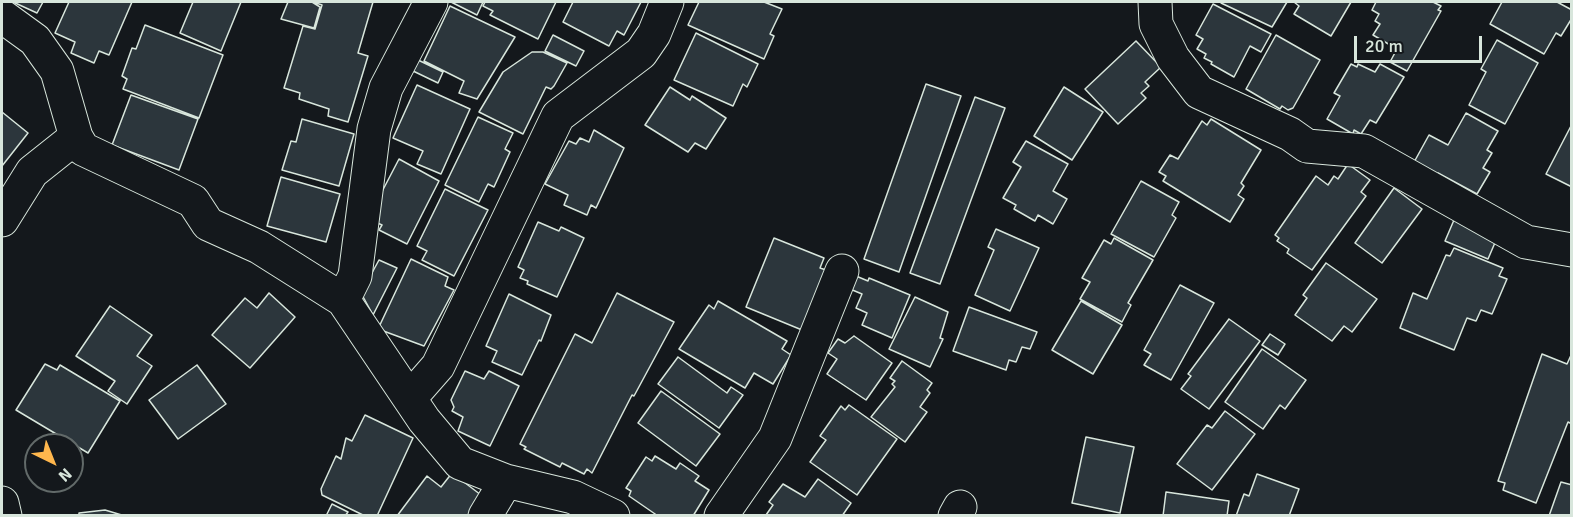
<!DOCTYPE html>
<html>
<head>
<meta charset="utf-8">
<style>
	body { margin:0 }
	#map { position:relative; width:1573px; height:517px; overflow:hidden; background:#14181c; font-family:Signika,sans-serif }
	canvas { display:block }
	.frame { position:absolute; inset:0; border:3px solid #d8e6dc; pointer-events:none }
	.north { position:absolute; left:24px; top:433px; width:60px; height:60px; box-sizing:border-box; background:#14181c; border:2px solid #626a69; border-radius:50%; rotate:137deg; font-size:16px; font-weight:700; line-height:24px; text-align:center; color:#d8e6dc }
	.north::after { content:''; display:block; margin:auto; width:21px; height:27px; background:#ffb74d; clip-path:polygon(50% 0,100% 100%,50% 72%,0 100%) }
	.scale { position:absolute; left:1354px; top:36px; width:128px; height:27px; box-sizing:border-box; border:3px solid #d8e6dc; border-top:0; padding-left:8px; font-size:18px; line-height:21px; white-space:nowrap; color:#d8e6dc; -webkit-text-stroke:4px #14181c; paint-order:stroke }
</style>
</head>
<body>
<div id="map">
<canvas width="1573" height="517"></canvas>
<div class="frame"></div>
<div class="north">N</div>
<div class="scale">20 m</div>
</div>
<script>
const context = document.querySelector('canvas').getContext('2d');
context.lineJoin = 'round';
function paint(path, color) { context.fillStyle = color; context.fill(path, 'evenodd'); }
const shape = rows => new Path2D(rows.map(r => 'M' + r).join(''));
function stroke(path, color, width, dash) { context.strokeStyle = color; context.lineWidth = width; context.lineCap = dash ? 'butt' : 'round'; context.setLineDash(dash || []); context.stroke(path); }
const building = shape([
	[13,2,43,2,37,13,13,2],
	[69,2,132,2,109,55,99,51,94,63,71,53,75,42,55,33,69,2],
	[193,2,241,2,221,51,180,33,193,2],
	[288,2,312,2,320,7,314,28,281,19,288,2],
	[313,2,373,2,358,53,368,56,348,122,328,116,329,109,299,99,300,93,284,88,303,26,315,29,322,5,313,2],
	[451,2,483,2,477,15,451,2],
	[485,2,556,2,538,39,490,15,493,11,483,6,485,2],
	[573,2,641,2,624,35,617,31,609,46,563,22,573,2],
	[699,2,764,2,782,9,770,34,774,36,764,59,688,25,699,2],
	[1294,2,1351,2,1331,36,1294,14,1299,6,1294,2],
	[1376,2,1433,2,1441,6,1438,10,1441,11,1407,71,1390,62,1397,49,1373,35,1380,24,1375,21,1379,14,1372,10,1376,2],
	[1502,2,1557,2,1572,10,1572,18,1561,36,1556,33,1544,54,1490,24,1502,2],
	[1221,3,1221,2,1287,2,1272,27,1221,3],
	[1213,4,1271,34,1261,52,1250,46,1234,77,1211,64,1212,62,1204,58,1206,54,1197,49,1203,39,1196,35,1213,4],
	[450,6,515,37,477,99,459,93,464,81,424,61,450,6],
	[145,25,223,55,199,118,123,89,127,79,122,76,132,48,136,49,145,25],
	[696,33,758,64,747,87,743,84,733,106,674,80,696,33],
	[553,35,584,51,576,66,545,51,553,35],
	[1276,35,1320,60,1293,108,1288,110,1282,106,1280,109,1246,89,1276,35],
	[1497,40,1538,63,1505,124,1469,105,1486,72,1481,69,1497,40],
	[1136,41,1161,67,1145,82,1149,86,1141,93,1146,98,1118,124,1085,89,1136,41],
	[532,52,543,52,567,63,554,86,551,89,546,87,523,134,479,112,503,72,532,52],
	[416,59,443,72,438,83,411,70,416,59],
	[1351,64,1357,67,1358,64,1375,72,1380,64,1404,77,1376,123,1370,120,1361,134,1354,130,1353,134,1327,119,1340,96,1334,93,1351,64],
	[926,84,961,96,899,272,864,259,926,84],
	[417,85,470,109,441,174,417,164,423,151,393,138,417,85],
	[670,87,690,100,692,96,726,118,706,149,695,143,688,152,645,125,670,87],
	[1064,87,1103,112,1072,160,1034,136,1064,87],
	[131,95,198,119,179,170,112,145,131,95],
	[975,97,1005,108,940,284,910,273,975,97],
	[2,112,28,133,2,166,2,112],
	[1466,113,1498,131,1487,150,1492,153,1483,168,1490,172,1477,194,1438,173,1436,177,1413,164,1429,135,1448,145,1466,113],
	[478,117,513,133,505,149,510,152,494,187,488,184,479,202,445,185,478,117],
	[302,119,354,134,339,186,282,170,291,141,296,142,302,119],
	[1211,119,1261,150,1241,183,1244,186,1238,195,1244,199,1230,222,1163,181,1166,176,1159,172,1170,155,1178,159,1202,121,1207,125,1211,119],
	[1572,124,1572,187,1546,174,1572,124],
	[594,130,624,148,596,208,591,205,587,215,564,205,568,195,545,184,569,141,576,144,580,138,589,142,594,130],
	[1026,141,1068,164,1053,191,1067,199,1053,224,1038,215,1035,221,1014,209,1016,205,1003,198,1021,167,1013,162,1026,141],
	[399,159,439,181,407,244,379,230,382,225,373,221,375,205,399,159],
	[1348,164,1370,180,1361,192,1366,196,1312,270,1287,253,1289,249,1277,241,1279,238,1275,235,1316,176,1328,185,1334,176,1338,179,1348,164],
	[281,177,340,194,326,242,267,226,281,177],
	[1141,181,1179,202,1172,215,1176,218,1154,257,1111,234,1141,181],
	[1394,188,1422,209,1382,263,1355,243,1394,188],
	[445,189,488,210,454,276,422,260,427,251,417,246,445,189],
	[1454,220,1497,238,1488,259,1445,241,1454,220],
	[538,222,559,231,561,227,584,238,557,297,527,284,528,281,520,278,524,270,518,267,538,222],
	[996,229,1039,248,1010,311,975,295,994,250,988,247,996,229],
	[774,238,824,258,820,268,826,270,802,330,746,307,774,238],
	[1114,238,1153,260,1128,303,1131,305,1122,322,1080,299,1090,282,1082,278,1104,240,1111,244,1114,238],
	[1454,248,1503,268,1499,276,1507,279,1492,314,1481,310,1476,321,1467,318,1454,350,1400,328,1413,293,1427,299,1446,255,1450,256,1454,248],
	[411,259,448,277,445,286,454,290,424,346,378,329,411,259],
	[379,260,397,268,373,315,361,293,379,260],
	[1326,263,1377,299,1352,332,1344,326,1332,341,1295,315,1307,298,1303,295,1326,263],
	[856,276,868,281,869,278,910,295,892,338,862,325,867,313,856,308,862,294,850,289,856,276],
	[1180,285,1214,303,1171,380,1144,365,1151,354,1144,350,1180,285],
	[269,293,295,317,250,368,212,335,245,298,257,308,269,293],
	[617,293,674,322,634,396,632,395,592,473,587,469,584,474,562,463,560,467,524,449,526,447,520,444,575,334,592,343,617,293],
	[509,294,551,315,541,341,539,340,522,375,492,362,497,351,486,346,509,294],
	[915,297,948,312,940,338,943,339,930,367,889,349,915,297],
	[718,301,787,341,782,349,791,355,773,384,754,373,745,388,679,349,709,305,714,309,718,301],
	[1081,301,1122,325,1093,374,1052,350,1081,301],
	[110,306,152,335,137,356,152,366,127,404,108,391,115,381,76,356,110,306],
	[969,307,1037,332,1030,349,1022,347,1016,362,1009,360,1006,370,953,351,969,307],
	[1229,319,1260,341,1209,409,1181,389,1191,376,1188,374,1229,319],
	[1270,334,1285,344,1278,355,1262,345,1270,334],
	[854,336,892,363,866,400,827,374,837,359,828,353,838,339,845,343,854,336],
	[1262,349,1306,380,1285,409,1280,405,1263,429,1225,402,1262,349],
	[1572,353,1572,424,1568,422,1536,503,1503,490,1505,483,1498,481,1542,354,1567,364,1572,353],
	[678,357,727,393,731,387,743,395,719,428,658,384,678,357],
	[902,361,932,383,927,390,930,393,920,407,927,412,905,442,871,417,895,387,892,384,895,381,890,378,902,361],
	[45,364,57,370,60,365,120,401,88,453,16,410,45,364],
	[197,365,226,404,178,439,149,400,197,365],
	[465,371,484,379,489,371,519,386,490,446,458,431,463,417,452,411,454,407,451,400,465,371],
	[661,391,720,434,696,466,638,423,661,391],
	[849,405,897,439,857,495,810,462,826,440,820,436,841,406,845,410,849,405],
	[1225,411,1255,434,1212,490,1177,464,1207,425,1212,428,1225,411],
	[365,415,413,438,377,516,365,516,322,495,321,489,336,456,341,459,346,438,352,441,365,415],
	[1086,437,1134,447,1120,513,1072,503,1086,437],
	[655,456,676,469,680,463,699,476,695,481,709,490,693,516,658,516,629,496,631,491,626,488,646,457,652,461,655,456],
	[452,473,485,498,471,516,397,516,427,476,441,487,452,473],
	[1257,474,1299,489,1289,516,1236,516,1244,494,1249,496,1257,474],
	[818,479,851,503,842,516,766,515,773,505,769,502,783,484,805,497,818,479],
	[1561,482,1572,485,1572,516,1549,516,1561,482],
	[1166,492,1229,501,1227,516,1163,516,1166,492],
	[332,504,348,512,345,516,326,516,332,504],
	[105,510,125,516,79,516,79,513,105,510]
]);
paint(building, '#2c363c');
stroke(building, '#d8e6dc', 1.5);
const street = shape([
	[1155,2,1156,24,1173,58,1199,92,1290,134,1307,146,1364,151,1526,242,1572,250],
	[2,16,35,40,57,71,76,137,83,149,193,201,208,224,259,247,343,300,424,420,460,463,506,481,573,497,613,516],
	[2,220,32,172,76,137],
	[343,300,355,276,374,129,386,88,431,2],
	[410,398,438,366,558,116,641,53,654,34,667,2],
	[2,503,5,516],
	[485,516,506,481],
	[721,516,775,438,842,271],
	[955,516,960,507]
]);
stroke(street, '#d8e6dc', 35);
stroke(street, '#14181c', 33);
</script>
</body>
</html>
